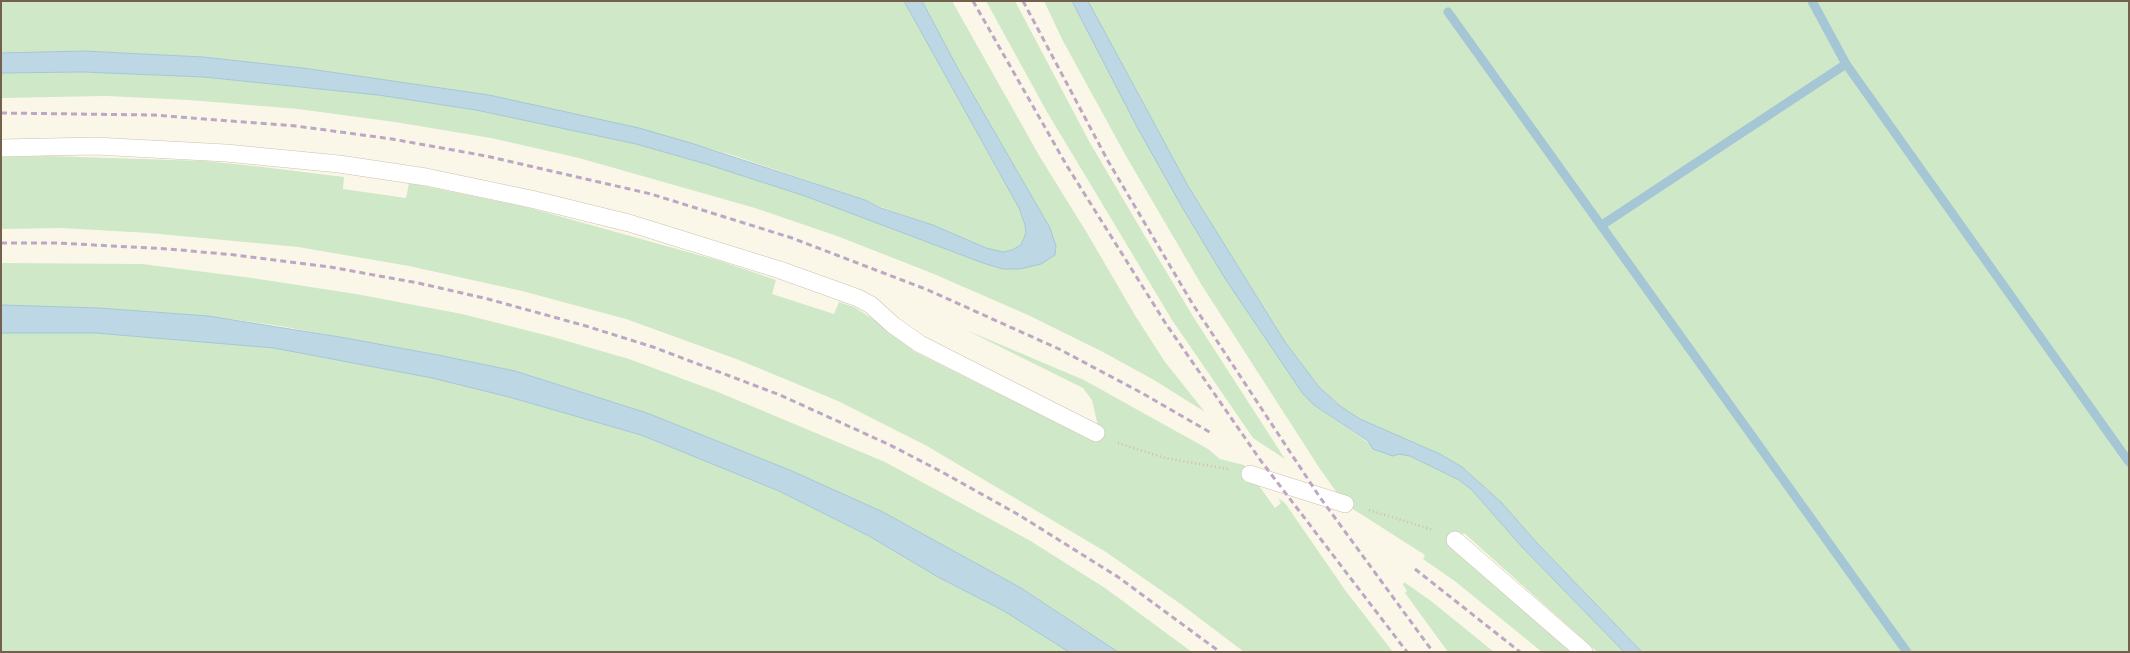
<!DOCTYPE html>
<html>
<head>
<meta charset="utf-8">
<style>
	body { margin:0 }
	#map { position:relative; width:2130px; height:653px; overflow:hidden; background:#fbf7e8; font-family:Figtree,sans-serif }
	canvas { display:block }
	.frame { position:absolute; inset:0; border:2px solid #74614d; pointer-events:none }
</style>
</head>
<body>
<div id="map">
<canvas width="2130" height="653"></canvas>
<div class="frame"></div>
</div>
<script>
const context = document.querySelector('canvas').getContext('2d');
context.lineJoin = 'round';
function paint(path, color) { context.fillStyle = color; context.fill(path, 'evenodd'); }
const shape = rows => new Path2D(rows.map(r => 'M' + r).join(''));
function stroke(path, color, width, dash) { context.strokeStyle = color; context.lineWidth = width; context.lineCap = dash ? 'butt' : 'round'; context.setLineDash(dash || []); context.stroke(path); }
paint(shape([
	[1,1,904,1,1019,208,1025,225,1026,233,1021,245,1012,250,1003,252,986,248,933,225,881,207,865,200,732,155,694,144,489,95,303,68,203,57,84,51,1,53],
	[922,1,952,1,1040,157,1087,233,1136,317,1165,362,1205,412,1154,380,1103,352,1028,315,934,274,837,236,755,208,579,158,491,138,395,122,298,109,189,100,106,96,1,98,1,73,83,72,204,77,378,95,476,110,636,144,706,164,805,196,983,263,1003,269,1020,269,1050,228,957,67],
	[986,1,1015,1,1090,143,1146,238,1194,318,1285,459,1253,438,1172,320,1047,112],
	[1044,1,1072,1,1226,280,1303,394,1314,405,1372,445,1410,456,1459,480,1471,489,1522,547,1624,652,1597,652,1464,533,1451,548,1571,652,1542,652,1456,582,1423,559,1425,555,1345,504,1320,469,1201,284,1126,156,1063,41],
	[1088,1,2129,1,2129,652,1642,652,1538,544,1502,503,1462,467,1440,454,1360,419,1340,406,1319,387,1285,342,1188,186],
	[49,156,205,161,263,167,344,177,343,189,406,198,409,183,526,207,720,261,776,280,772,294,834,314,839,302,854,307,876,321,915,352,1087,438,1090,438,1098,426,1092,400,1083,388,966,330,1084,380,1208,449,1220,459,1244,465,1275,508,1281,503,1278,498,1285,503,1345,590,1393,652,1244,652,1182,605,1106,552,927,446,838,401,739,360,626,319,522,291,409,266,298,247,149,233,61,228,1,229,1,157],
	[1,263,142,264,252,278,356,294,462,314,553,337,629,359,718,392,885,462,1029,540,1105,588,1192,652,1118,652,1021,588,883,512,792,471,647,413,515,371,438,355,280,326,208,316,99,308,1,305],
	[1,333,95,333,274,348,432,378,509,397,641,435,779,491,869,536,938,577,1004,611,1069,652,1,652],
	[1404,582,1431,601,1494,652,1448,652,1405,593,1407,591,1403,585]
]), '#cfe8c7');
const water = shape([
	[904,1,922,1,957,67,1050,228,1056,246,1055,255,1041,264,1020,269,1003,269,983,263,805,196,706,164,636,144,476,110,378,95,204,77,83,72,1,73,1,53,84,51,203,57,303,68,489,95,639,128,694,144,865,200,881,208,933,225,986,248,1003,252,1012,250,1021,245,1026,233,1025,225,1019,208,904,1],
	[1072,1,1088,1,1188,186,1285,342,1319,387,1340,406,1360,419,1440,454,1462,467,1502,503,1538,544,1642,652,1624,652,1522,547,1471,489,1459,480,1410,456,1399,454,1393,456,1373,449,1368,441,1314,405,1303,394,1226,280,1182,207,1136,125,1072,1],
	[1,305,99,308,208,316,340,337,438,355,515,371,647,413,792,471,883,512,1021,588,1118,652,1069,652,1004,611,938,577,869,536,779,491,641,435,509,397,432,378,274,348,95,333,1,333,1,305]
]);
paint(water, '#bdd8e4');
stroke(water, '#a4c6d5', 1);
stroke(shape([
	[1812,1,1846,64,2129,462],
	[1448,12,1907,652],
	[1602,225,1846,64]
]), '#a4c6d5', 9);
const lane = shape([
	[1,148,95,146,226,153,339,164,426,177,531,199,629,223,780,270,858,298,871,305,893,325,920,344,1096,433],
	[1250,474,1345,504],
	[1455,540,1584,652]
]);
stroke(lane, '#cdc0af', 18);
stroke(shape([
	[1118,443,1165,458,1228,469],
	[1369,510,1433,530]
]), '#d4bea4', 2.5, [1, 3]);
stroke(lane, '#fff', 17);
stroke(shape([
	[973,1,1067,166,1166,324,1261,461,1407,652],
	[1023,1,1108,161,1192,303,1319,496,1433,652],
	[1,113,153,115,296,126,392,139,486,156,651,194,792,238,928,290,1059,349,1140,392,1213,434],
	[1,243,57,243,169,249,235,255,330,267,418,283,488,299,586,326,653,347,780,395,890,445,942,472,1019,515,1118,577,1220,652],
	[1415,569,1520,652]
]), '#bca7c5', 3, [6, 4]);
</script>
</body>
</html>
